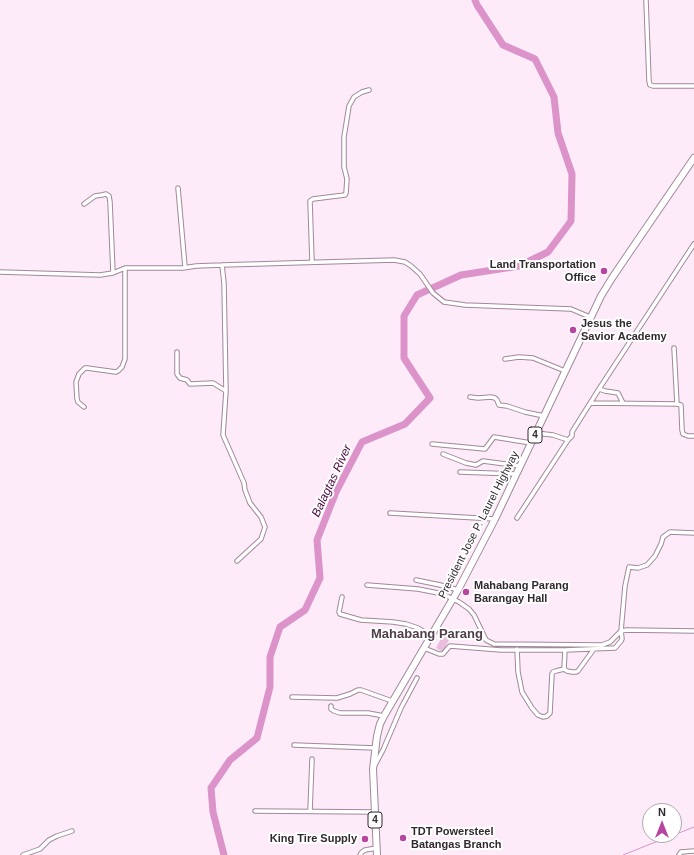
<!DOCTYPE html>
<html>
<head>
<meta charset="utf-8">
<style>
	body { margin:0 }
	#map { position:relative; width:694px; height:855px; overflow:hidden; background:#feebf9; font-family:Arial,sans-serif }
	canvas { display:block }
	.north { position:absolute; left:642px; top:803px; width:40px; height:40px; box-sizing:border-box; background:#fff; border:1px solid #ada9ac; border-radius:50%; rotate:0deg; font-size:11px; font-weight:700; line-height:16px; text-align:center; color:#322930 }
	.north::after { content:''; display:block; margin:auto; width:14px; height:18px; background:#b745a0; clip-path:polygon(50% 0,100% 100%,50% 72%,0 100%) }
</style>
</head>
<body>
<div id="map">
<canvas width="694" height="855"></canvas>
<div class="north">N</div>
</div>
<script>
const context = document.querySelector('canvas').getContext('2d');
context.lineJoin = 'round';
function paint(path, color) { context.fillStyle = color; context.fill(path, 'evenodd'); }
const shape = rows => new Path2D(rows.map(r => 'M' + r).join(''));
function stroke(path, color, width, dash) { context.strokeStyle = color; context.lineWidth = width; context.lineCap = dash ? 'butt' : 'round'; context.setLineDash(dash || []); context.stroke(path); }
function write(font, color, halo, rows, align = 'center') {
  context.font = font + ' Arial,sans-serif'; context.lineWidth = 4; context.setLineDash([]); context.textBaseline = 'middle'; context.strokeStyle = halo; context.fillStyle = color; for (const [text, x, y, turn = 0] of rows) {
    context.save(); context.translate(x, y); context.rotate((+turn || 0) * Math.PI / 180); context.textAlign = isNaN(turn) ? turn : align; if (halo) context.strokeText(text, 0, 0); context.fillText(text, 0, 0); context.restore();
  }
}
paint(shape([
	[445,631,452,634,443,652,436,648]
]), '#eabcde');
stroke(shape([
	[674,835,694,827],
	[623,855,673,835]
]), '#db93c9', 1);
stroke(shape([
	[224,855,213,812,211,788,230,760,257,738,270,687,270,657,280,627,305,610,320,578,317,540,336,492,362,442,405,424,430,398,404,358,404,316,417,295,461,275,519,266,548,252,571,221,572,174,558,133,554,97,535,59,503,45,477,5,475,0]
]), '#db93c9', 7);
const street = shape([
	[646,0,649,81,650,85,653,86,694,86],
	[178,188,185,267],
	[84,204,95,196,102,195,106,194,109,196,110,202,113,273],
	[312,262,310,201,313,199,345,195,346,193,347,179,344,167,344,137,349,106,354,97,362,92,369,90],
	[222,265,224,283,226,391,223,435,244,483,245,490,250,503,261,517,265,527,261,539,237,561],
	[0,272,100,275,113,273,125,268,183,268,196,266,222,265,394,260,405,262,411,266,420,274,433,293,444,302,465,305,571,309,590,317],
	[674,348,677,404],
	[177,352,177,374,180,378,187,380,190,384,213,383,226,391],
	[505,359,519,357,533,358,565,371],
	[599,389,605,391,618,393,623,403],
	[470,397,478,398,491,397,495,398,497,400,499,405,507,406,525,412,544,416],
	[591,403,677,404,681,405,682,430,683,434,688,436,694,436],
	[84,407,78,402,77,399,76,382,79,374,85,368,87,368,116,372,118,371,122,367,125,359,125,268],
	[536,433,553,435,568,440,572,436,572,432,599,389,694,244],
	[432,444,485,449,494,437,531,443],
	[443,454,466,463,476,465,483,461,520,466],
	[460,472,516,474],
	[390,513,495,519],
	[517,518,568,440],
	[416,580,440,585,458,590],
	[367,585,418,589,443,594,459,602,469,609,474,615,486,640,494,644,602,645,610,642,621,631,627,630,694,631],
	[342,597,339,612,340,614,361,620,393,622,406,624,418,628,431,636],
	[424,648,439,654,443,654,448,648,450,646,501,650,565,650,615,648,621,641,622,639,621,631,625,586,629,567,638,568,647,565,655,556,661,544,663,537,670,532,694,533],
	[517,649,518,672,522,692,532,708,538,715,543,717,547,716,550,713,552,674,553,672,556,671,564,669,565,650],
	[564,669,567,671,572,672,576,672,578,671,594,649],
	[292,697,337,698,350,694,358,690,361,690,392,701],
	[331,706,331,709,334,711,340,713,368,713,384,716],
	[294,745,375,748],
	[375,765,383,750,401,708,417,678],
	[255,811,374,812],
	[310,811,312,759],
	[23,855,40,849,49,840,57,836,72,831],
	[360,855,362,852,365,850,377,848],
	[679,855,681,852,694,851]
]);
const highway = shape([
	[377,855,373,769,377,736,380,724,384,716,458,590,495,519,601,296,612,278,631,250,694,158]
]);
stroke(street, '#9f8999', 5.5);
stroke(highway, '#9f8999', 8);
stroke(street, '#fff', 3.5);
stroke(highway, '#fff', 6);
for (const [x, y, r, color] of [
	[604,271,4,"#b745a0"],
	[573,330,4,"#b745a0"],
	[466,592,4,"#b745a0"],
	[403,838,4,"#b745a0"],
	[365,839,4,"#b745a0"]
]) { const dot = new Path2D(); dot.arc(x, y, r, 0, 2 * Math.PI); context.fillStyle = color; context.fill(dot); stroke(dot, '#fff', 1.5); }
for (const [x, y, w] of [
	[535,435,14],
	[375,820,14]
]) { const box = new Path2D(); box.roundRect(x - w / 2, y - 8, w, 16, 3); context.fillStyle = '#fff'; context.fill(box); stroke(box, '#322930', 1); }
write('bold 10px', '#322930', null, [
	["4",535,435],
	["4",375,820]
]);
write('bold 11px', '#322930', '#fff', [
	["Land Transportation",596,265,"right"],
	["Office",596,278,"right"],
	["Jesus the",581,324],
	["Savior Academy",581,337],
	["Mahabang Parang",474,586],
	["Barangay Hall",474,599],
	["TDT Powersteel",411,832],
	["Batangas Branch",411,845],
	["King Tire Supply",357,839,"right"]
], 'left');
write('11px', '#322930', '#fff', [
	["President Jose P. Laurel Highway",479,525,-63]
]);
write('italic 12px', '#4b0a40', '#fff', [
	["Balagtas River",332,481,-65]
]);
write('bold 13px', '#503d4b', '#fff', [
	["Mahabang Parang",427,634]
]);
</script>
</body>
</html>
